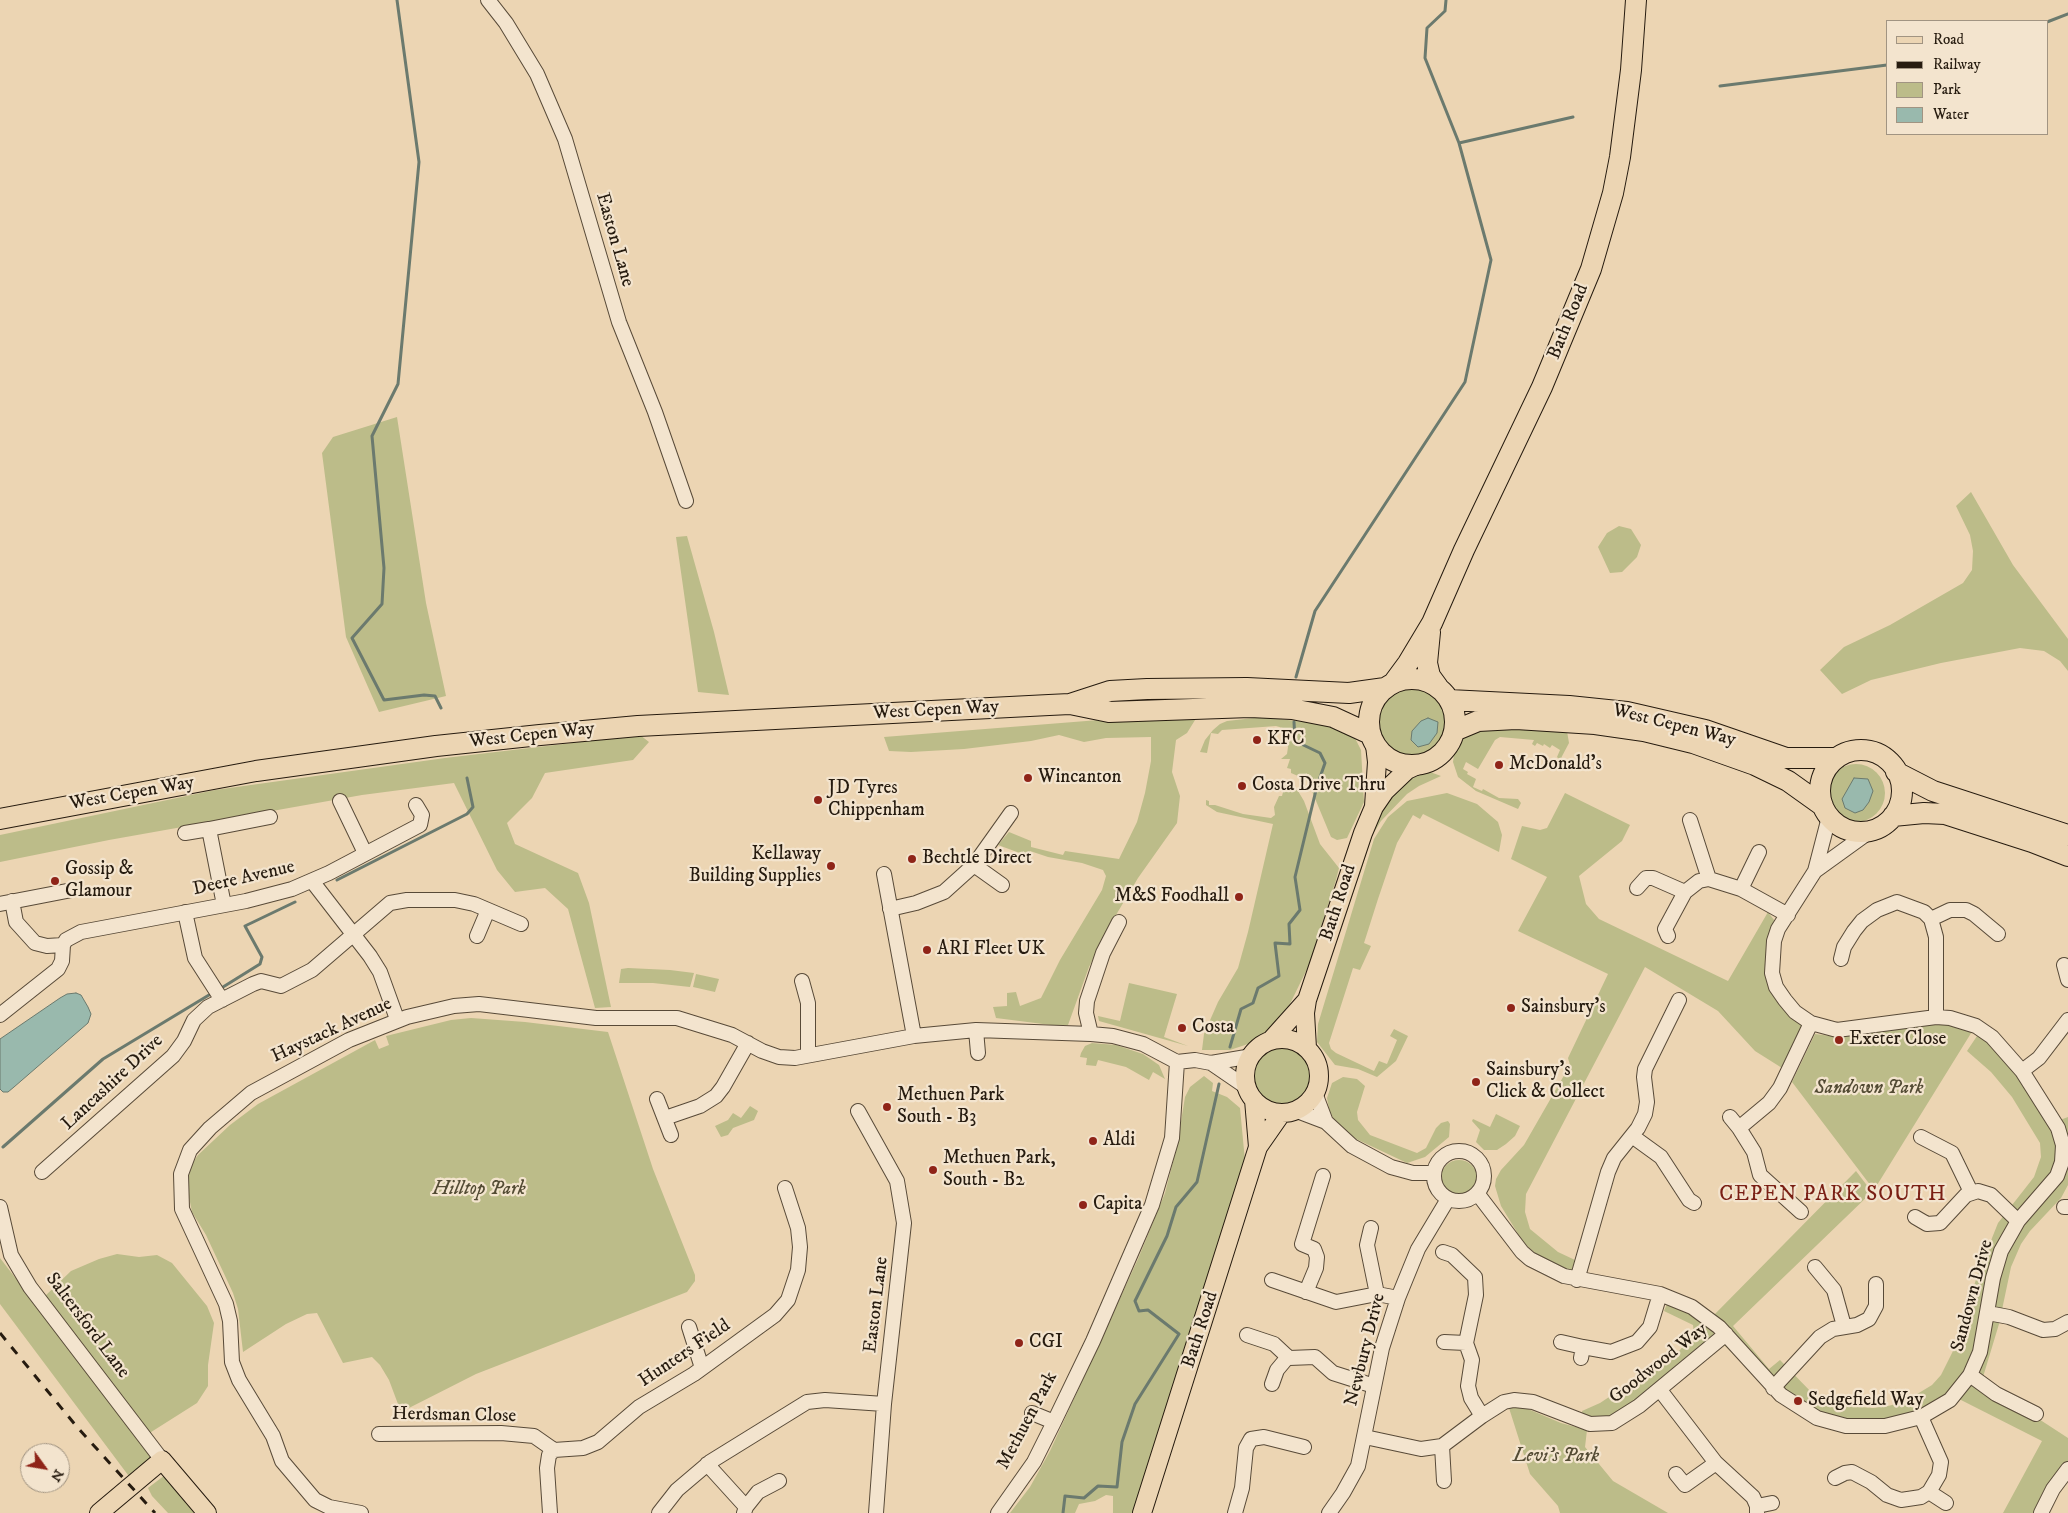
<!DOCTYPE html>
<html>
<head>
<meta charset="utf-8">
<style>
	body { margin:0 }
	#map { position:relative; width:2068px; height:1513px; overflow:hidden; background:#ecd5b3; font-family:"IM FELL DW Pica",serif }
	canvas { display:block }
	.legend { position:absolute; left:1886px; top:20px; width:162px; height:115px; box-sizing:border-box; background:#f3e4ce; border:1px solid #a19482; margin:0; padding:6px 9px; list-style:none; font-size:15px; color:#261b0f }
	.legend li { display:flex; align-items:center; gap:10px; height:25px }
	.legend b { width:25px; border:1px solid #a19482 }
	.north { position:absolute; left:20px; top:1443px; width:50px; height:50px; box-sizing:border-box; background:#f3e4ce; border:1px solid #a19482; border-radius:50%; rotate:122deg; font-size:14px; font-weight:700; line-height:20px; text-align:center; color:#261b0f }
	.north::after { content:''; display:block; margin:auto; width:18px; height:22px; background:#8f2418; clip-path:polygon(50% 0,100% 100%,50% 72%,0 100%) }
</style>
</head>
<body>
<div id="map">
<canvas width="2068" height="1513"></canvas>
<ul class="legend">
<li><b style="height:6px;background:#ecd5b3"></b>Road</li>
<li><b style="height:6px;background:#261b0f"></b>Railway</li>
<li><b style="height:14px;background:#bcbc89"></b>Park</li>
<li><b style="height:14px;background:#99b9ad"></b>Water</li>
</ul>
<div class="north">N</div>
</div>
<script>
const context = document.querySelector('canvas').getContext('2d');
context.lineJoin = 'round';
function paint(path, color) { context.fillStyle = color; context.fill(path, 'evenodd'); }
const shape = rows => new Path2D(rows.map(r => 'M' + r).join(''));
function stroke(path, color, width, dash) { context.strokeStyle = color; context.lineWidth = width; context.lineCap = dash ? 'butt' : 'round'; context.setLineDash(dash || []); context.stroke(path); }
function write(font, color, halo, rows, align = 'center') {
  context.font = font + ' "IM FELL DW Pica",serif'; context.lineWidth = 4.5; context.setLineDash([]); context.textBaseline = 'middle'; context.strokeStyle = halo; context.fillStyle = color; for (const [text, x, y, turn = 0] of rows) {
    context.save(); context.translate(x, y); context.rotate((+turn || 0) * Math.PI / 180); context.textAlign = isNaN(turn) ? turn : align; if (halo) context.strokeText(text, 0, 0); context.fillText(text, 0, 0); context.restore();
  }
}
paint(shape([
	[397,417,426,603,446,696,379,712,346,637,322,453,333,437],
	[1971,492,2013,565,2068,639,2068,671,2060,661,2044,651,2020,648,1941,663,1871,680,1842,694,1820,670,1844,647,1890,625,1963,583,1972,570,1973,551,1970,535,1956,506],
	[1619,526,1631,529,1641,545,1637,557,1622,572,1610,573,1598,547,1607,533],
	[687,536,714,632,729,695,698,692,676,537],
	'1374 723a36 36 0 1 1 72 0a36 36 0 1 1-72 0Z',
	[1200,712,1187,733,1176,740,1172,772,1180,796,1177,823,1138,878,1110,925,1089,967,1068,1025,1051,1025,996,1018,993,1007,1007,1006,1007,993,1016,992,1020,1006,1041,998,1060,960,1102,890,1106,876,1103,870,1082,863,1048,857,1030,851,1028,856,998,845,1009,832,1031,841,1031,847,1063,855,1065,851,1119,859,1137,822,1145,793,1151,761,1151,737,1106,738,1084,742,1059,735,1031,741,964,749,911,752,889,751,884,737],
	[1263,717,1304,722,1305,718,1315,719,1355,738,1361,750,1364,802,1347,838,1337,840,1331,837,1309,784,1305,779,1291,773,1291,769,1287,768,1290,759,1281,759,1287,754,1288,747,1283,728,1276,726,1222,730,1218,734,1211,733,1207,753,1200,752,1205,740,1213,730,1220,724,1227,721],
	[1481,727,1567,731,1569,743,1560,760,1557,757,1560,750,1552,745,1550,748,1544,744,1543,746,1537,743,1535,746,1532,744,1534,740,1500,737,1495,740,1478,769,1466,762,1463,769,1468,772,1467,774,1476,779,1473,787,1482,791,1483,789,1499,798,1518,799,1521,803,1518,809,1476,791,1458,777,1453,762,1455,747,1463,736],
	[640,735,649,742,633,760,545,773,532,798,507,823,515,844,578,873,589,903,611,1007,595,1008,568,909,545,888,515,892,497,870,454,783,362,795,109,840,0,862,0,835,215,790,445,758],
	'1827 793a29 29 0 1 1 58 0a29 29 0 1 1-58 0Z',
	[1430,772,1441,776,1419,786,1407,794,1381,821,1372,836,1359,877,1362,852,1384,804,1411,778],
	[1285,784,1298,791,1304,801,1320,844,1339,868,1336,880,1309,965,1287,1010,1269,1030,1248,1044,1230,1050,1202,1050,1204,1034,1218,1002,1238,968,1248,932,1273,824,1217,812,1206,805,1206,800,1209,801,1209,805,1215,805,1243,814,1271,818,1275,815,1274,807,1279,796,1282,796],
	[1447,793,1477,804,1498,822,1502,835,1499,852,1423,814,1420,819,1413,815,1397,843,1378,899,1364,943,1371,946,1360,970,1353,968,1329,1043,1331,1049,1336,1053,1374,1071,1379,1061,1387,1064,1397,1040,1390,1036,1394,1029,1408,1036,1396,1061,1377,1077,1358,1069,1335,1065,1317,1042,1318,1024,1374,839,1388,817,1407,801],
	[1565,793,1630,825,1622,841,1579,876,1586,904,1599,919,1728,981,1768,912,1774,920,1765,968,1768,982,1803,1028,1782,1068,1755,1051,1718,1011,1645,967,1526,1194,1525,1212,1530,1229,1558,1252,1575,1260,1571,1272,1538,1256,1523,1242,1501,1206,1495,1186,1496,1179,1501,1170,1524,1145,1570,1065,1568,1058,1608,974,1518,931,1547,877,1511,859,1522,826,1540,830,1547,828],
	[628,968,670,970,694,973,690,987,653,983,619,983,621,969],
	[696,974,719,979,715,992,693,987],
	[1129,983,1177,994,1164,1037,1188,1046,1099,1021,1098,1016,1120,1021],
	[471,1018,525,1022,608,1032,653,1169,695,1275,695,1281,687,1292,476,1374,401,1412,389,1380,380,1365,372,1357,343,1363,317,1313,307,1314,286,1324,243,1352,238,1309,233,1293,206,1235,192,1212,189,1197,188,1180,191,1165,198,1155,230,1125,258,1104,375,1040,379,1049,389,1045,386,1036,451,1020],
	[1947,1021,1973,1030,1874,1190,1792,1082,1815,1034,1839,1037],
	[1985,1024,2060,1120,2068,1117,2068,1185,2061,1198,2030,1231,2021,1244,2011,1267,1999,1324,1983,1377,1985,1384,2068,1438,2068,1472,2037,1513,2003,1513,2042,1441,1959,1399,1928,1421,1828,1426,1792,1411,1723,1344,1634,1415,1583,1420,1582,1411,1600,1403,1680,1350,1694,1334,1693,1325,1664,1311,1667,1304,1686,1301,1713,1316,1856,1171,1872,1192,1733,1326,1769,1369,1780,1360,1814,1395,1832,1402,1848,1406,1873,1408,1888,1406,1904,1402,1932,1385,1941,1375,1955,1347,1978,1273,1998,1223,2034,1177,2041,1157,2040,1143,2012,1097,1991,1072,1967,1051],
	[1092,1043,1116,1045,1143,1054,1159,1065,1165,1079,1153,1072,1149,1080,1126,1067,1098,1060,1096,1066,1086,1065,1087,1058,1080,1057,1081,1053,1085,1046],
	'1254 1077a29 29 0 1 1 58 0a29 29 0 1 1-58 0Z',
	[1204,1076,1213,1083,1212,1091,1227,1097,1240,1108,1245,1161,1237,1198,1214,1254,1138,1513,1113,1513,1113,1496,1106,1495,1095,1501,1079,1504,1075,1513,1010,1513,1030,1487,1050,1451,1138,1259,1165,1193,1177,1146,1185,1097,1190,1087],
	[1343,1077,1357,1079,1365,1086,1357,1112,1358,1120,1370,1135,1417,1153,1426,1148,1436,1128,1441,1123,1448,1121,1450,1124,1449,1137,1425,1157,1407,1163,1354,1138,1344,1132,1334,1120,1329,1109,1327,1098,1332,1083],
	[750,1106,758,1111,754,1120,733,1128,728,1135,721,1137,715,1126,728,1120,733,1113,741,1118],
	[1496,1114,1520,1126,1515,1136,1506,1144,1497,1150,1484,1150,1476,1142,1480,1130,1472,1121,1473,1119,1490,1127],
	'1441 1178a18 18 0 1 1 36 0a18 18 0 1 1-36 0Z',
	[117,1254,139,1257,157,1255,172,1263,207,1306,214,1323,208,1365,208,1386,197,1403,148,1434,44,1297,71,1271,99,1259],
	[0,1258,155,1458,131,1479,0,1304],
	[1521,1406,1561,1423,1587,1430,1585,1447,1613,1481,1668,1513,1560,1513,1558,1506,1530,1474,1509,1408],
	[165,1475,198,1513,168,1513,152,1496,148,1488]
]), '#bcbc89');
const water = shape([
	[1428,718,1438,722,1437,733,1429,744,1418,747,1411,740,1412,731,1421,721,1428,718],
	[1854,778,1868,779,1873,791,1869,802,1863,810,1855,813,1845,808,1842,799,1854,778],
	[76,993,81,995,88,1007,91,1014,88,1023,14,1087,8,1092,3,1092,0,1089,0,1039,60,998,67,994,76,993]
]);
paint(water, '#99b9ad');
stroke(water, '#6b7a6e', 1);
stroke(shape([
	[397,0,419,162,398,384,372,436,384,568,382,604,352,638,384,700,424,695,435,696,441,708],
	[1446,0,1445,11,1427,28,1425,58,1459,143],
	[2047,22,2068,14],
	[1720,86,1887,65],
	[1296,677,1315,611,1465,382,1491,260,1459,143,1573,117],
	[337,880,467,814,473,807,467,778],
	[223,987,260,964,262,957,245,926,295,902],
	[1230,1047,1241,1009,1253,1003,1258,988,1279,976,1275,943,1290,944,1289,924,1300,910,1295,877,1317,786,1325,763,1320,753,1295,741,1294,722],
	[3,1147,103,1059,209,995],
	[1063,1513,1065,1496,1084,1498,1098,1486,1117,1487,1122,1442,1135,1404,1179,1334,1148,1310,1139,1311,1135,1301,1167,1236,1176,1207,1197,1182,1219,1084]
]), '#6b7a6e', 3);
const minor = shape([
	[488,0,506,23,537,74,565,139,619,322,655,412,686,501],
	[340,801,365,853],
	[1690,820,1709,879],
	[185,833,209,829],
	[974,865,1002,885],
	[1815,871,1869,832],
	[884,874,914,1036],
	[312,881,370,956,380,972,397,1019],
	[1637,888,1646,878,1653,878,1685,892],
	[1741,889,1759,852],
	[12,901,16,922,35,943,47,946,63,945],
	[0,904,72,890],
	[224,905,209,829,270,817],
	[890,909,916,903,944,892,974,865,1011,813],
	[185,912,195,958,222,1000],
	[1931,919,1950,910,1966,910,1974,914,1998,934],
	[477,936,488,910],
	[1668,936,1665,929,1685,892,1699,881,1709,879,1741,889,1788,915],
	[1841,959,1844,947,1854,931,1862,921,1877,910,1897,902,1924,912,1931,919,1936,937,1936,1017],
	[2064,965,2068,980],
	[802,981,808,1003,808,1055],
	[0,1015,58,969,62,961,63,945,66,940,81,932,246,901,292,889,329,873,420,825,422,815,416,805],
	[976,1030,978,1053],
	[1091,1034,1086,1013,1087,1001,1103,953,1119,922],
	[1211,1063,1252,1056],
	[2022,1071,2039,1058,2068,1020],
	[1315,1093,1326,1122,1352,1146,1391,1167,1413,1173,1433,1173],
	[657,1099,671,1135],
	[858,1111,897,1181,904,1223,884,1404,876,1513],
	[1297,1111,1326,1122],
	[1730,1117,1739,1128],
	[665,1118,700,1106,716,1096,723,1087,748,1043],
	[1632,1136,1661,1157,1689,1200,1694,1203],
	[1921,1137,1952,1153,1971,1192],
	'1434 1176a25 25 0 1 1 50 0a25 25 0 1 1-50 0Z',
	[42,1172,173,1056,184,1041,194,1020,208,1007,253,984,261,981,281,986,312,970,390,903,407,900,455,900,474,904,521,924],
	[1477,1193,1522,1252,1530,1259,1564,1276,1660,1294,1692,1307,1719,1327,1781,1395,1817,1418,1846,1426,1885,1426,1921,1417,1950,1400,1970,1375,1980,1352,1993,1278,2001,1251,2018,1221,2057,1176,2062,1162,2063,1145,2058,1128,2022,1071,1992,1037,1976,1026,1950,1018,1936,1017,1837,1030,1811,1023,1795,1012,1785,1000,1776,987,1772,973,1774,941,1778,929,1815,871,1829,817],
	[0,1207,11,1255,30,1287,162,1460],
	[2064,1207,2068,1207],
	[1801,1212,1760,1175,1754,1152,1739,1128,1769,1103,1780,1088,1811,1023],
	[1915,1217,1927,1224,1940,1223,1966,1195,1978,1191,1991,1195,2018,1221],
	[1371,1228,1367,1245,1377,1294],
	[1443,1252,1452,1255,1475,1277,1476,1295,1466,1343,1472,1360,1468,1386,1471,1398,1482,1416],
	[1815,1267,1834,1290,1844,1326],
	[1272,1280,1336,1302,1377,1294,1398,1298],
	[1577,1280,1608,1172,1614,1158,1638,1128,1645,1114,1647,1102,1644,1077,1645,1069,1679,1000],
	[1306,1292,1316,1268,1317,1257,1314,1249,1302,1244,1323,1176],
	[1988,1313,2009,1317,2043,1330,2055,1329,2068,1322],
	[689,1327,702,1368],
	[1247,1335,1274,1344,1289,1358,1315,1357,1333,1373,1374,1386],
	[1444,1342,1466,1343],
	[1561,1342,1583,1347],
	[1581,1358,1583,1347,1611,1352,1637,1342,1650,1327,1660,1294],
	[1970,1375,1996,1394,2036,1414],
	[1272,1384,1277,1370,1287,1358],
	[1773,1388,1820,1337,1833,1329,1857,1325,1869,1319,1876,1306,1876,1284],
	[1660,1390,1716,1463,1753,1497,1757,1506],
	[1032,1413,1054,1422],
	[379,1434,501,1433,534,1436,554,1450],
	[1365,1437,1421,1449,1442,1446,1482,1416,1504,1402,1514,1400,1533,1402,1590,1424,1612,1423,1639,1406,1726,1334],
	[1442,1446,1444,1481],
	[707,1464,746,1507,744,1513],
	[1676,1474,1685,1485,1716,1463],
	[1835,1478,1845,1473,1852,1472,1871,1482,1887,1495,1901,1500,1921,1497,1929,1492,1939,1475,1941,1462,1921,1417],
	[1929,1492,1946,1503],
	[746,1507,758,1492,779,1481],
	[361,1513,329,1507,315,1500,282,1461,273,1436,239,1380,232,1362,230,1321,226,1304,182,1209,181,1174,190,1150,210,1128,251,1093,349,1040,407,1017,454,1006,479,1004,596,1018,677,1018,732,1035,762,1051,779,1057,795,1058,914,1036,976,1030,1091,1034,1113,1036,1143,1044,1177,1062,1195,1060,1211,1063,1246,1087],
	[550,1513,547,1468,549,1455,554,1450,583,1448,598,1442,639,1407,694,1374,775,1315,788,1300,798,1270,800,1247,798,1228,785,1188],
	[659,1513,677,1490,710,1462,807,1402,825,1400,884,1404],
	[998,1513,1034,1462,1054,1422,1093,1341,1152,1205,1172,1138,1177,1062],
	[1235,1513,1242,1488,1246,1448,1251,1439,1264,1437,1304,1447],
	[1329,1513,1343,1493,1358,1466,1382,1348,1398,1298,1418,1249,1448,1199],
	[1757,1513,1757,1506,1772,1503],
	[2041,1513,2053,1489,2068,1469]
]);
const major = shape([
	[1374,806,1377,762,1375,745],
	'1245 1076a37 37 0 1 1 74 0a37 37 0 1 1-74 0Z',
	[1272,1039,1307,1000],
	[1307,1048,1305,1013,1307,1000,1363,833,1374,807,1385,791,1407,770,1420,764],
	[1254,1100,1258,1147],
	[99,1513,162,1460,207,1513],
	[1142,1513,1258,1147,1281,1114]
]);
const highway = shape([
	[1430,632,1427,663,1430,676,1438,687],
	'1369 722a43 43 0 1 1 86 0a43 43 0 1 1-86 0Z',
	[1394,682,1408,663,1432,623,1464,550,1542,387,1591,269,1613,193,1620,157,1631,70,1636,0],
	[1449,700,1569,706,1627,712,1705,730,1786,758,1837,758],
	[1070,704,1109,712,1250,707,1292,709,1333,717,1370,734],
	[1454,731,1478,721,1516,719,1595,724,1644,731,1693,743,1755,765,1788,781,1823,806],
	'1820 791a41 41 0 1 1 82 0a41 41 0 1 1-82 0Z',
	[1896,772,1933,791,2068,835],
	[1893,816,1924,813,1945,814,2032,842,2068,856],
	[0,819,256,771,436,746,540,735,638,726,1049,705,1070,704,1110,691,1147,689,1247,688,1349,693,1385,688]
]);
stroke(minor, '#584a38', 16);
stroke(major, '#261b0f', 20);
stroke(highway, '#261b0f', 22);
stroke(minor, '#f3e4ce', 14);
stroke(major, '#ecd5b3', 18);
stroke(highway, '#ecd5b3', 20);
stroke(shape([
	[0,1333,77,1427,155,1513]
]), '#261b0f', 3, [9, 9]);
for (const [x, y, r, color] of [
	[1257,740,5,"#8f2418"],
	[1499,765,5,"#8f2418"],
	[1028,778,5,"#8f2418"],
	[1242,786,5,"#8f2418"],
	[818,800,5,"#8f2418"],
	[912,859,5,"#8f2418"],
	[831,866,5,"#8f2418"],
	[55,881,5,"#8f2418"],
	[1239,897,5,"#8f2418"],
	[927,950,5,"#8f2418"],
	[1511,1008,5,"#8f2418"],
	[1182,1028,5,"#8f2418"],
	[1839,1040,5,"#8f2418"],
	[1476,1082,5,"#8f2418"],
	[887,1107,5,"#8f2418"],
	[1093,1141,5,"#8f2418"],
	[933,1170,5,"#8f2418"],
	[1083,1205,5,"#8f2418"],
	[1019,1343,5,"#8f2418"],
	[1798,1401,5,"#8f2418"]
]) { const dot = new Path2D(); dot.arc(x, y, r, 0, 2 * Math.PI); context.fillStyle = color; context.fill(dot); stroke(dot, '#f3e4ce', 2); }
write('19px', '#261b0f', '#f3e4ce', [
	["Easton Lane",614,240,74],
	["Bath Road",1569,322,-68],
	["West Cepen Way",936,711,-3],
	["West Cepen Way",1674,726,14],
	["West Cepen Way",532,736,-6],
	["West Cepen Way",132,794,-10],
	["Deere Avenue",244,879,-13],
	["Bath Road",1339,903,-72],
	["Haystack Avenue",332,1031,-25],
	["Lancashire Drive",113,1083,-43],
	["Sandown Drive",1973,1296,-75],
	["Easton Lane",877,1305,-83],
	["Saltersford Lane",87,1326,53],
	["Bath Road",1201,1330,-72],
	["Newbury Drive",1366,1350,-76],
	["Hunters Field",685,1354,-34],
	["Goodwood Way",1659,1364,-38],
	["Herdsman Close",454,1416,1],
	["Methuen Park",1028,1421,-62]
]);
write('19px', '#261b0f', '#f3e4ce', [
	["KFC",1267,740],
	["McDonald's",1509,765],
	["Wincanton",1038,778],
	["Costa Drive Thru",1252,786],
	["JD Tyres",828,789],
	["Chippenham",828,811],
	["Kellaway",821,855,"right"],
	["Building Supplies",821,877,"right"],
	["Bechtle Direct",922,859],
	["Gossip &",65,870],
	["Glamour",65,892],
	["M&S Foodhall",1229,897,"right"],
	["ARI Fleet UK",937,950],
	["Sainsbury's",1521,1008],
	["Costa",1192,1028],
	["Exeter Close",1849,1040],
	["Sainsbury's",1486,1071],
	["Click & Collect",1486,1093],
	["Methuen Park",897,1096],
	["South - B3",897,1118],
	["Aldi",1103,1141],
	["Methuen Park,",943,1159],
	["South - B2",943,1181],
	["Capita",1093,1205],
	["CGI",1029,1343],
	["Sedgefield Way",1808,1401]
], 'left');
write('italic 19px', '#534b34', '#f3e4ce', [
	["Sandown Park",1869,1089],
	["Hilltop Park",479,1190],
	["Levi's Park",1556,1457]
]);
context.letterSpacing = '1px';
write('21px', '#7a1f14', '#f3e4ce', [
	["CEPEN PARK SOUTH",1833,1196]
]);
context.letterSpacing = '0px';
</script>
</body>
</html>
